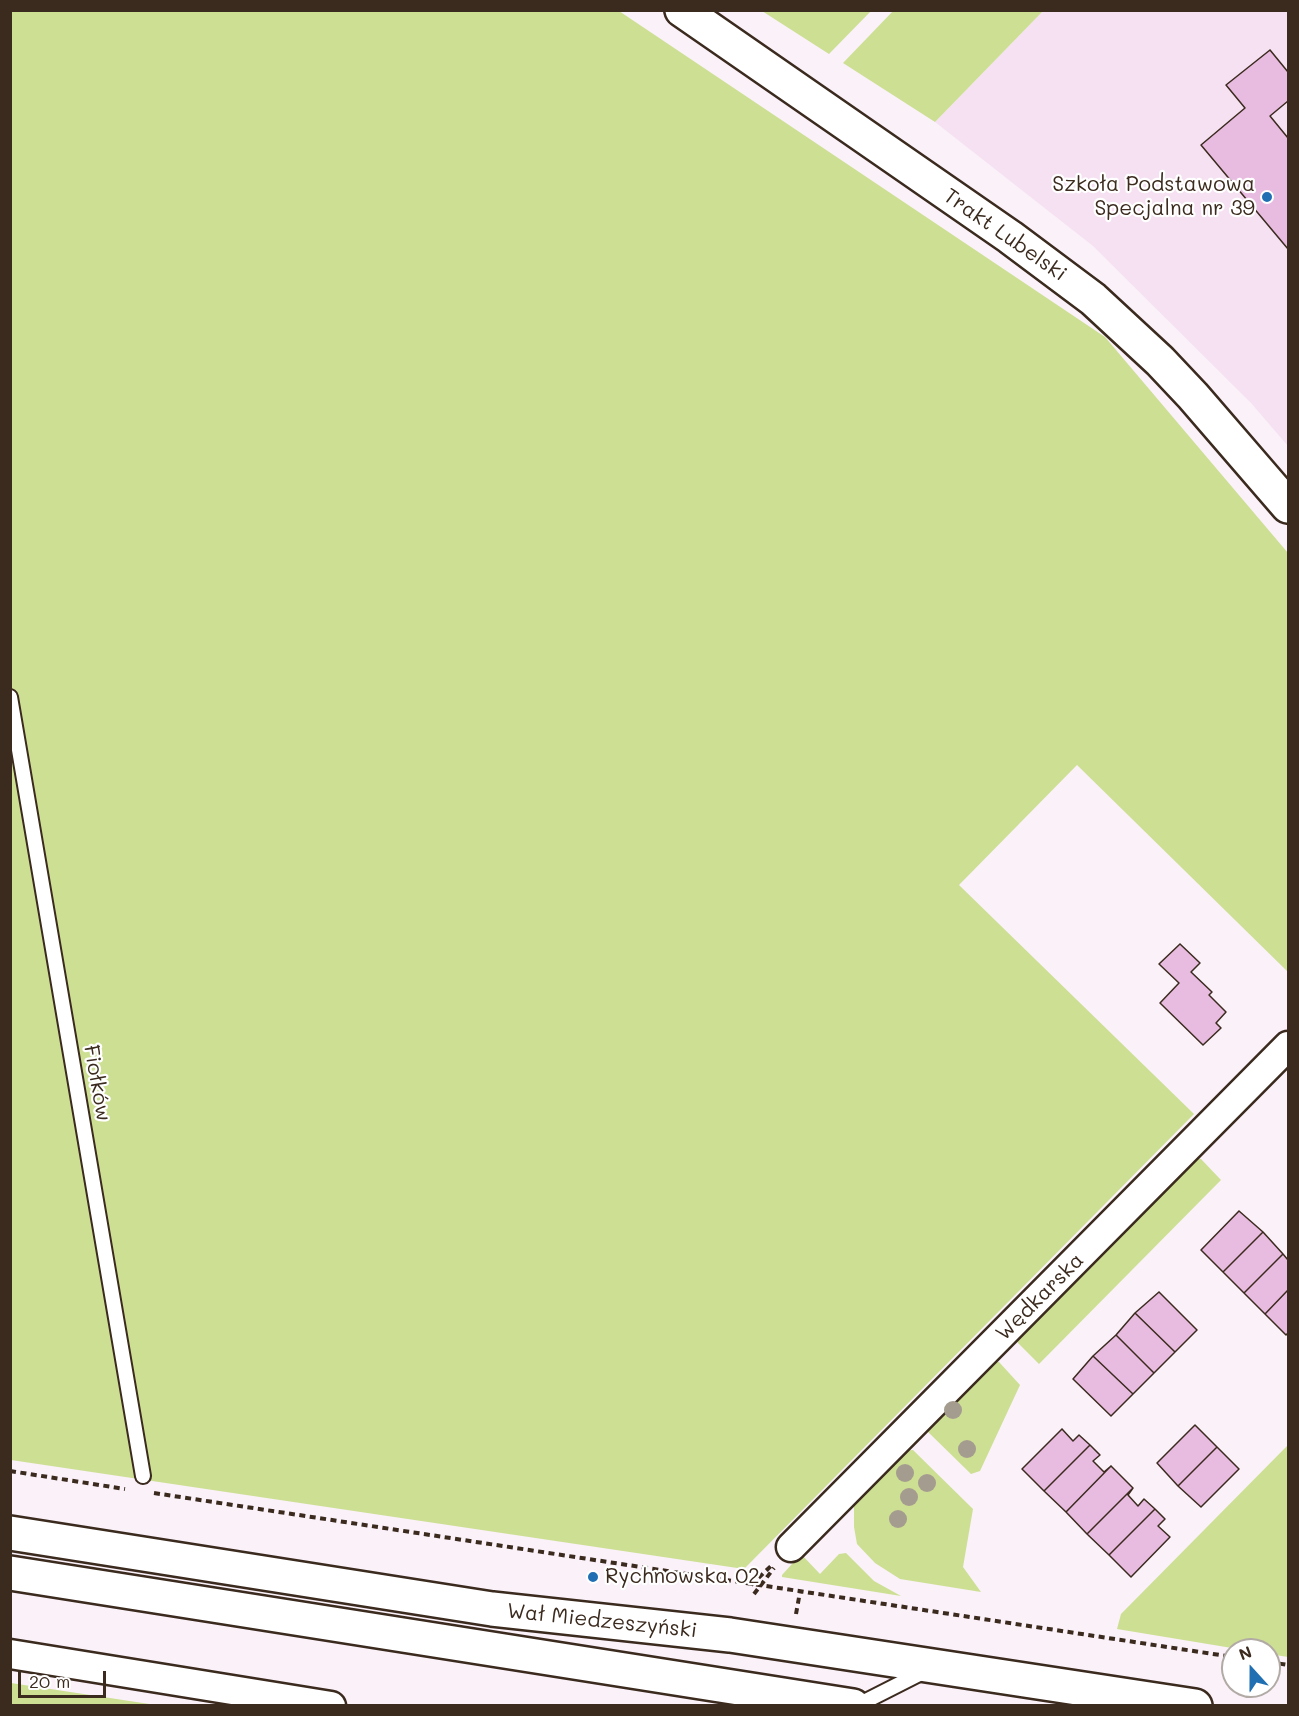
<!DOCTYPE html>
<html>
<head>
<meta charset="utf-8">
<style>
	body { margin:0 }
	#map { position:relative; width:1299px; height:1716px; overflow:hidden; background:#faf1f9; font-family:Mali,sans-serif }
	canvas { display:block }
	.frame { position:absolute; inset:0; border:12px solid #3b2a1e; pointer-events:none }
	.north { position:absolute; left:1221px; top:1638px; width:60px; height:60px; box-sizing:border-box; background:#fff; border:2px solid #b1aaa5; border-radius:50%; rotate:339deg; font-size:16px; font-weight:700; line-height:24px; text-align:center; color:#3b2a1e }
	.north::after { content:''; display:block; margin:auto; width:21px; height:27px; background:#1f6fb2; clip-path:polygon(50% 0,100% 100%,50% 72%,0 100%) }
	.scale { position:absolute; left:18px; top:1671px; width:88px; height:27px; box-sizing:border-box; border:3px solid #3b2a1e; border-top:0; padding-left:8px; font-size:18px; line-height:21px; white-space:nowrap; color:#3b2a1e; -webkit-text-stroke:4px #fff; paint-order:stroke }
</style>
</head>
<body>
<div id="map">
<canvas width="1299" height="1716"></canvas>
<div class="frame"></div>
<div class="north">N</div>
<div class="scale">20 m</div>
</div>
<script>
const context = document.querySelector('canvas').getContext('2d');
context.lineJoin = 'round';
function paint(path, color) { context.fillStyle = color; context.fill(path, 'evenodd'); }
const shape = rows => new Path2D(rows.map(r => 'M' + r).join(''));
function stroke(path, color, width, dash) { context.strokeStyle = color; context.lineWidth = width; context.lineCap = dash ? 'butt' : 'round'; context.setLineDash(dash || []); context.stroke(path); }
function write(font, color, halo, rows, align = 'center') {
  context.font = font + ' Mali,sans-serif'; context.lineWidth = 4.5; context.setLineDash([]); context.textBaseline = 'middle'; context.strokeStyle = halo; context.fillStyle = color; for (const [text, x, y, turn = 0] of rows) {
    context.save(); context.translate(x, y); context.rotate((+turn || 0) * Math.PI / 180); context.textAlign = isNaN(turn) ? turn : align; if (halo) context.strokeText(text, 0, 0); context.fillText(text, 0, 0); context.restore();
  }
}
paint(shape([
	[1043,11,1288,11,1288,446,1251,403,1093,246,935,122]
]), '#f5e1f2');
paint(shape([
	[894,10,1043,10,1043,11,935,122,843,63],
	[10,11,619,11,1105,337,1288,553,1288,972,1077,765,959,885,1194,1114,744,1569,11,1460],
	[762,11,871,11,829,54],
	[1193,1158,1201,1159,1221,1180,1039,1364,1018,1343,1016,1337],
	[995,1361,999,1362,1020,1385,980,1471,971,1474,925,1429],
	[1288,1445,1288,1657,1269,1654,1269,1650,1244,1650,1117,1629,1121,1614],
	[913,1450,973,1509,963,1567,981,1592,900,1579,875,1563,857,1544,854,1527,854,1497,899,1451],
	[846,1553,874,1581,901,1596,782,1577,782,1575,801,1554,820,1574,839,1554],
	[10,1683,11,1683,156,1705,11,1705]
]), '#cddf93');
const building = shape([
	[1270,50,1288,72,1288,101,1270,116,1288,138,1288,249,1201,145,1245,108,1226,85,1270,50],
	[1180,944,1200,963,1191,972,1212,992,1209,995,1226,1012,1216,1023,1221,1028,1203,1045,1160,1003,1179,983,1159,964,1180,944],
	[1239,1211,1263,1232,1223,1272,1201,1250,1239,1211],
	[1263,1232,1283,1254,1244,1293,1223,1272,1263,1232],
	[1283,1254,1288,1260,1288,1290,1265,1314,1244,1293,1283,1254],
	[1288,1290,1288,1333,1286,1335,1265,1314,1288,1290],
	[1159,1292,1197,1330,1175,1352,1135,1313,1159,1292],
	[1135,1313,1175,1352,1154,1373,1116,1335,1135,1313],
	[1116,1335,1154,1373,1133,1394,1093,1356,1116,1335],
	[1093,1356,1133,1394,1111,1416,1073,1379,1093,1356],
	[1195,1425,1217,1447,1178,1486,1157,1463,1195,1425],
	[1062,1429,1073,1441,1079,1435,1090,1445,1044,1491,1022,1469,1062,1429],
	[1090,1445,1100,1455,1093,1461,1104,1472,1111,1466,1066,1512,1044,1491,1090,1445],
	[1217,1447,1239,1469,1201,1507,1178,1486,1217,1447],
	[1111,1466,1133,1488,1087,1534,1066,1512,1111,1466],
	[1133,1488,1128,1495,1138,1506,1144,1499,1155,1509,1109,1555,1087,1534,1133,1488],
	[1155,1509,1165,1519,1158,1526,1170,1537,1131,1577,1109,1555,1155,1509]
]);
paint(building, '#e8bbe0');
stroke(building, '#3b2a1e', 1.5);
const service = shape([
	[10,697,143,1476],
	[856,1706,925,1671]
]);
const minor = shape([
	[791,1547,1288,1046],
	[10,1654,331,1706]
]);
const tertiary = shape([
	[682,10,1010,237,1093,299,1160,361,1193,396,1288,506]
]);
const secondary = shape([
	[10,1533,492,1609,730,1635,1195,1706],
	[10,1573,853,1706]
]);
stroke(service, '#3b2a1e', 18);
stroke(minor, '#3b2a1e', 33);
stroke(tertiary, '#3b2a1e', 38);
stroke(secondary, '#3b2a1e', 38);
stroke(shape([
	[10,1471,125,1489],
	[154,1493,1233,1657],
	[751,1585,771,1566],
	[754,1594,774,1568],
	[796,1614,800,1592],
	[1269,1662,1288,1665]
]), '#3b2a1e', 4, [6, 4.5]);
stroke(service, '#fff', 14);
stroke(minor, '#fff', 28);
stroke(tertiary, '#fff', 33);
stroke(secondary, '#fff', 33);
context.fillStyle = '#a59c90';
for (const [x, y] of [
	[953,1410],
	[967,1449],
	[905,1473],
	[927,1483],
	[909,1497],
	[898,1519]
]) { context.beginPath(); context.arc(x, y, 9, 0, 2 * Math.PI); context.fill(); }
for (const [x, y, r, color] of [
	[1267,197,6,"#1f6fb2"],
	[593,1577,6,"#1f6fb2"]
]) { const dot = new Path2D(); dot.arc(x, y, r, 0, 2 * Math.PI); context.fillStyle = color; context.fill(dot); stroke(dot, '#fff', 2); }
write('21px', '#3b2a1e', '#fff', [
	["Szkoła Podstawowa",1255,185],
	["Specjalna nr 39",1255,209],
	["Rychnowska 02",605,1577,"left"]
], 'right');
write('21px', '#3b2a1e', '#fff', [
	["Trakt Lubelski",1005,235,35],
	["Fiołków",97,1083,80],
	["Wędkarska",1040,1297,-45],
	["Wał Miedzeszyński",602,1621,6]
]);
</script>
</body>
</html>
